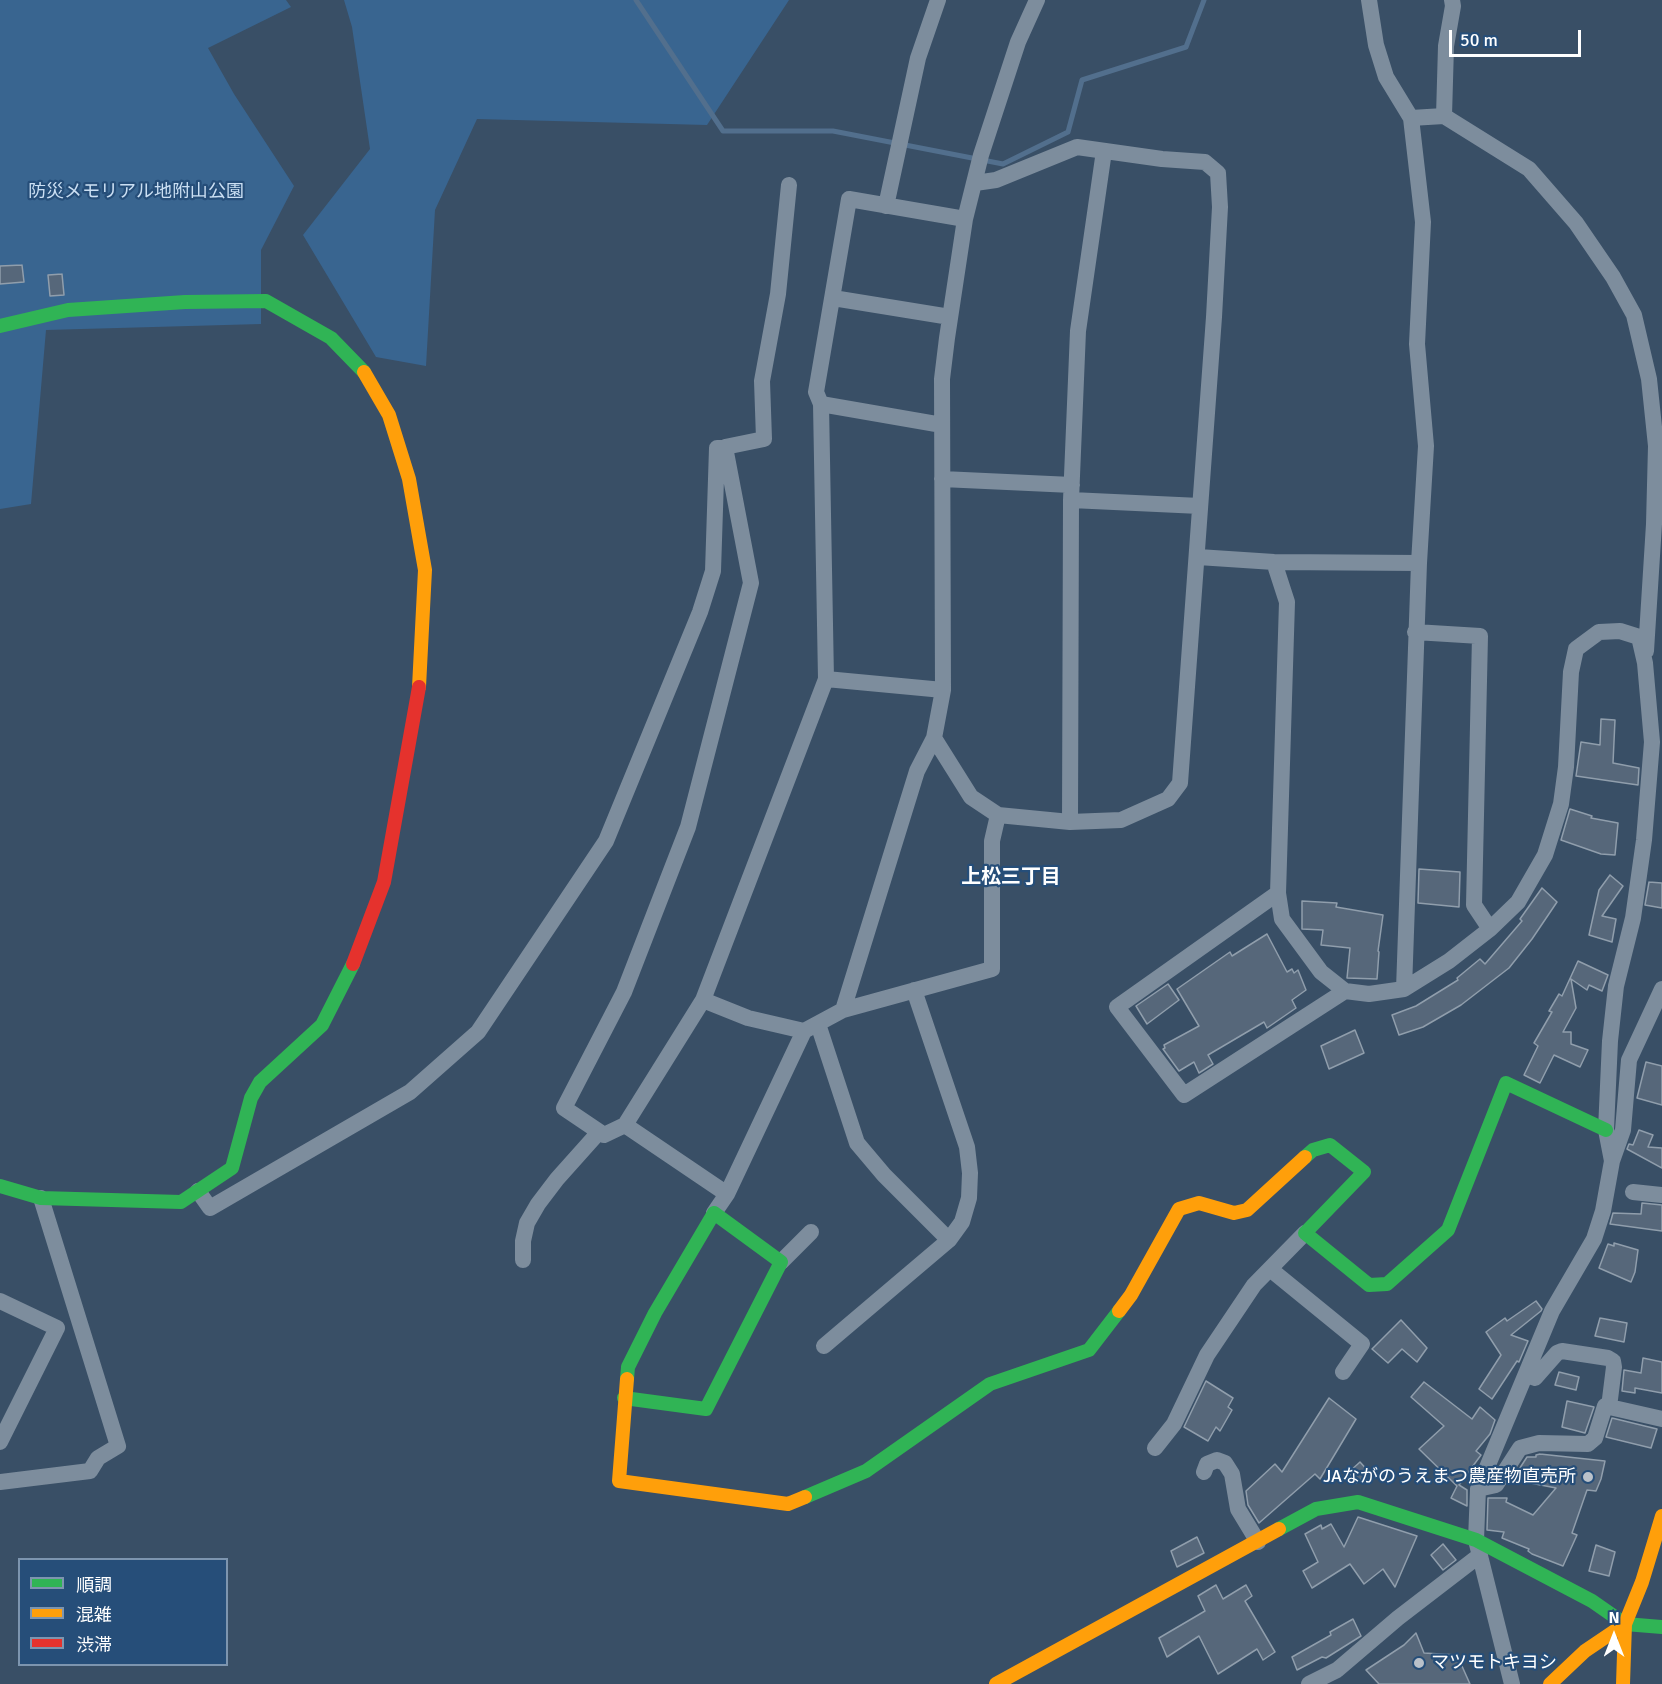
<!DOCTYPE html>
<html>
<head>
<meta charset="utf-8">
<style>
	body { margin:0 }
	#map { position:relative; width:1662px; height:1684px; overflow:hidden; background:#394f66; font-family:Signika,"Noto Sans JP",sans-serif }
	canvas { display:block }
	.legend { position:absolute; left:18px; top:1558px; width:210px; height:108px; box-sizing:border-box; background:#264e79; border:2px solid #7d95af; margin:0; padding:8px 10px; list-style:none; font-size:18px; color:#fff }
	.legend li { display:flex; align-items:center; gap:12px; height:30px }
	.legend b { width:30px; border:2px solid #7d95af }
	.north { position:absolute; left:1584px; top:1606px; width:60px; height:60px; -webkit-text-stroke:4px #264e79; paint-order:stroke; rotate:0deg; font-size:16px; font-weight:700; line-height:24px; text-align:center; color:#fff }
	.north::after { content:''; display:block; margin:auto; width:21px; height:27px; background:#fff; clip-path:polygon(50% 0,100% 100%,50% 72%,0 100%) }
	.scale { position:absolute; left:1449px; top:30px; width:132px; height:27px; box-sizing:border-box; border:3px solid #fff; border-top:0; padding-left:8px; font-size:18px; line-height:21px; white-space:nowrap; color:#fff; -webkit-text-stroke:4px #264e79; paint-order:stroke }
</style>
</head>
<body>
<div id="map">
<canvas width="1662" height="1684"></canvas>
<ul class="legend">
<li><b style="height:8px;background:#30b455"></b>順調</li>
<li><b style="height:8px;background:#ff9f0a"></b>混雑</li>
<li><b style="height:8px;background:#e5322d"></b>渋滞</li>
</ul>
<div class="north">N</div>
<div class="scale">50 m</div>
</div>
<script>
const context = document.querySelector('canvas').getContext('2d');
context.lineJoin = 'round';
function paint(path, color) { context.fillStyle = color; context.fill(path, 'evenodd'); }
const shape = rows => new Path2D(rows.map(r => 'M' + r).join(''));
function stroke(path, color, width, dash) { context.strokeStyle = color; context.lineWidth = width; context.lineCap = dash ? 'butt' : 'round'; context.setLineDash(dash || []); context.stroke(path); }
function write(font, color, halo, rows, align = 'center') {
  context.font = font + ' Signika,"Noto Sans JP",sans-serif'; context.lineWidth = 4.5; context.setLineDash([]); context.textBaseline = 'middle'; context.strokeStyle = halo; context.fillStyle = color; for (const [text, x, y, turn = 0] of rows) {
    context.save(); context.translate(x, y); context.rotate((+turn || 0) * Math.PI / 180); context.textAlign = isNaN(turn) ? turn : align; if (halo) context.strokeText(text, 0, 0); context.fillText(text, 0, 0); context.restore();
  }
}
paint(shape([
	[0,0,286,0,291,7,208,48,234,94,294,186,261,250,261,324,46,330,31,504,0,509],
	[344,0,789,0,707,125,477,119,435,210,426,366,376,357,303,235,370,149,352,27]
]), '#396590');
stroke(shape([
	[636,0,723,131,833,131,1003,164,1068,132,1082,80,1186,47,1204,0]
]), '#526f8d', 5);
const building = shape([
	[22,265,24,282,0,284,0,266,22,265],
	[62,274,64,295,50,296,48,275,62,274],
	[1601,719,1615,720,1613,763,1639,768,1638,785,1576,776,1581,742,1600,745,1601,719],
	[1570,809,1592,816,1591,818,1618,823,1615,855,1601,854,1561,840,1570,809],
	[1419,869,1460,872,1459,907,1418,903,1419,869],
	[1610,875,1623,886,1602,916,1616,919,1612,942,1589,935,1599,890,1610,875],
	[1649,882,1662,883,1662,908,1645,905,1649,882],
	[1542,888,1557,902,1532,939,1509,968,1461,1005,1423,1027,1399,1035,1392,1015,1416,1006,1458,980,1457,978,1480,959,1485,964,1522,921,1520,919,1542,888],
	[1302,901,1337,903,1336,907,1383,915,1378,951,1379,952,1377,979,1347,978,1350,948,1321,945,1323,930,1302,929,1302,901],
	[1267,934,1287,972,1292,969,1294,973,1298,970,1306,990,1292,1000,1296,1008,1267,1028,1264,1022,1208,1055,1213,1064,1199,1073,1194,1062,1179,1071,1163,1049,1165,1048,1164,1045,1199,1026,1177,989,1230,952,1232,956,1267,934],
	[1578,961,1608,975,1602,991,1589,985,1587,990,1571,979,1576,1008,1563,1032,1571,1032,1571,1044,1588,1050,1580,1067,1554,1055,1540,1083,1524,1075,1538,1046,1534,1043,1552,1012,1549,1011,1559,994,1562,996,1578,961],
	[1168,984,1179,1000,1147,1024,1136,1006,1168,984],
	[1355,1030,1364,1053,1329,1069,1321,1046,1355,1030],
	[1646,1062,1662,1066,1662,1105,1637,1098,1646,1062],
	[1639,1130,1653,1135,1648,1147,1662,1148,1662,1168,1627,1149,1629,1144,1633,1145,1639,1130],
	[1642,1203,1662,1205,1662,1231,1610,1224,1613,1213,1641,1214,1642,1203],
	[1614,1243,1638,1250,1635,1272,1631,1282,1599,1268,1608,1244,1614,1246,1614,1243],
	[1536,1301,1542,1309,1541,1311,1511,1335,1528,1341,1519,1362,1517,1361,1492,1399,1479,1389,1501,1355,1486,1332,1505,1318,1507,1321,1536,1301],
	[1600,1318,1627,1323,1624,1342,1595,1336,1600,1318],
	[1401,1320,1427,1348,1417,1362,1402,1349,1388,1363,1372,1349,1401,1320],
	[1643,1358,1662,1362,1662,1393,1635,1388,1635,1393,1622,1391,1624,1370,1641,1373,1643,1358],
	[1559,1372,1579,1377,1576,1390,1555,1385,1559,1372],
	[1206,1381,1233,1398,1228,1407,1232,1410,1220,1431,1216,1427,1208,1441,1184,1427,1206,1381],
	[1424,1382,1472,1419,1480,1407,1495,1420,1490,1434,1476,1451,1481,1455,1459,1485,1467,1490,1467,1506,1451,1498,1457,1486,1419,1449,1444,1426,1411,1397,1424,1382],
	[1329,1398,1356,1419,1320,1479,1315,1474,1259,1523,1248,1505,1246,1491,1275,1464,1282,1472,1329,1398],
	[1567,1401,1594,1407,1585,1433,1562,1427,1567,1401],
	[1612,1418,1657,1429,1651,1448,1606,1437,1612,1418],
	[1540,1454,1605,1461,1601,1479,1596,1491,1587,1490,1572,1533,1577,1535,1563,1566,1532,1554,1528,1551,1529,1549,1502,1538,1504,1532,1487,1530,1488,1498,1507,1498,1506,1502,1533,1515,1556,1488,1515,1480,1516,1474,1527,1457,1536,1457,1536,1455,1540,1454],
	[1360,1462,1369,1472,1357,1483,1349,1472,1360,1462],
	[1358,1517,1417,1536,1395,1587,1383,1569,1364,1584,1350,1564,1312,1588,1303,1571,1318,1562,1305,1534,1321,1525,1322,1529,1331,1524,1344,1547,1358,1517],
	[1197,1537,1204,1553,1177,1567,1171,1551,1197,1537],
	[1443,1544,1456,1560,1443,1570,1431,1555,1443,1544],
	[1596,1545,1615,1552,1609,1576,1589,1571,1596,1545],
	[1216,1585,1223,1599,1246,1585,1252,1596,1245,1601,1275,1652,1263,1660,1257,1649,1218,1674,1199,1636,1167,1657,1159,1638,1205,1611,1198,1596,1216,1585],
	[1353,1619,1361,1636,1326,1658,1322,1657,1297,1670,1292,1657,1331,1635,1330,1632,1353,1619],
	[1416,1633,1424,1653,1457,1655,1470,1684,1379,1684,1366,1670,1404,1645,1416,1633]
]);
paint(building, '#56677a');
stroke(building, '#909eac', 1.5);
stroke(shape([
	[1444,116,1446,46,1453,6,1452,0],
	[1411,118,1444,116,1529,169,1576,223,1613,277,1634,315,1649,379,1656,446,1654,524,1646,651],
	[975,183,996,180,1077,147,1162,159,1205,162,1218,173,1220,207,1214,317,1180,783,1168,799,1121,820,1070,822,998,815,971,797,934,738,943,690,942,379,947,338,965,219,981,155,1018,42,1037,0],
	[789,185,778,294,762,381,764,439,725,447,751,583,688,827,624,992,564,1108,604,1135,625,1125,703,1000,748,1018,804,1031,843,1010,992,969,992,841,998,815],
	[886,206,918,58,938,0],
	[833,298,950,317],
	[821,404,942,425],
	[942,479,1072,485],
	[1071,500,1200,506],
	[1198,557,1274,562,1419,563,1426,446,1417,344,1423,222,1411,118,1386,77,1376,45,1369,0],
	[1274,562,1287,602,1278,893,1282,919,1321,972,1345,991,1369,994,1404,989,1449,961,1490,929,1518,902,1545,855,1561,804,1566,767,1571,672,1576,649,1599,632,1620,631,1639,637,1645,663,1652,742,1644,840,1633,918,1616,986,1610,1041,1606,1130,1612,1161],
	[1415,632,1480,636,1474,905,1490,929],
	[826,679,821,404,816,392,849,199,965,219],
	[1070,822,1071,500,1078,331,1104,151],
	[1278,893,1117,1007,1184,1095,1345,991],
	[1404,989,1419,563],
	[914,990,967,1147,970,1173,969,1198,962,1222,949,1240],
	[703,1000,826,679,943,690],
	[843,1010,917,771,934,738],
	[818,1024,857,1143,884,1175,949,1240,824,1346],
	[625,1125,727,1194],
	[198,1191,210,1208,410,1092,478,1032,606,841,700,612,713,571,717,448,723,448],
	[1633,1192,1662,1195],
	[714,1213,727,1194,804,1031],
	[523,1260,523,1241,527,1223,538,1204,557,1179,599,1132],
	[781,1262,811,1232],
	[1270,1269,1362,1344,1343,1372],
	[0,1301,57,1328,0,1442],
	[1526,1375,1535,1378,1557,1353,1562,1351,1608,1358,1613,1361,1614,1367,1609,1407],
	[1155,1448,1174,1424,1207,1355,1254,1285,1305,1233],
	[1204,1472,1207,1464,1217,1460,1225,1463,1232,1474,1238,1509,1258,1542],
	[0,1482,90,1471,98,1458,118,1446,41,1198],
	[1478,1489,1496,1485,1520,1448,1539,1443,1588,1444,1595,1438,1605,1406,1662,1419],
	[1309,1684,1337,1670,1398,1618,1480,1555],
	[1512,1684,1476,1540,1478,1489,1552,1311,1594,1239,1603,1211,1612,1161,1623,1130,1629,1060,1662,989]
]), '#7d8d9d', 16);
stroke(shape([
	[0,326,68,310,185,302,266,301,331,338,364,372],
	[1305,1157,1313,1150,1330,1145,1364,1172,1305,1233,1369,1285,1387,1284,1448,1230,1506,1083,1606,1130],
	[0,1186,41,1198,181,1202,232,1168,251,1098,260,1082,322,1025,353,964],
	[624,1398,706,1409,781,1262,714,1213,655,1313,628,1367,627,1379],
	[805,1497,866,1471,990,1384,1089,1350,1119,1311],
	[1279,1529,1316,1509,1358,1502,1476,1540,1592,1601,1625,1624,1662,1627]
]), '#30b455', 14);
stroke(shape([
	[364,372,389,415,409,479,425,570,419,687],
	[1119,1311,1131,1295,1179,1209,1199,1203,1234,1213,1247,1210,1305,1157],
	[627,1379,619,1481,788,1504,805,1497],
	[996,1684,1279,1529],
	[1550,1684,1585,1651,1625,1624,1642,1582,1662,1516],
	[1623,1684,1625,1624]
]), '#ff9f0a', 14);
stroke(shape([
	[353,964,384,882,419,687]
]), '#e5322d', 14);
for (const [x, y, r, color] of [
	[1588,1477,6,"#bac1c9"],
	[1419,1663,6,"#bac1c9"]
]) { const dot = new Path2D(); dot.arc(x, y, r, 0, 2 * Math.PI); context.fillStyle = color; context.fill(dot); stroke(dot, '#264e79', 2); }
write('18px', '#cbdff3', '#264e79', [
	["防災メモリアル地附山公園",136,192]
]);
write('18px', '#fff', '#264e79', [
	["JAながのうえまつ農産物直売所",1576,1477],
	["マツモトキヨシ",1431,1663,"left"]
], 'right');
write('bold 20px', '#fff', '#264e79', [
	["上松三丁目",1011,878]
]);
</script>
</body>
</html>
